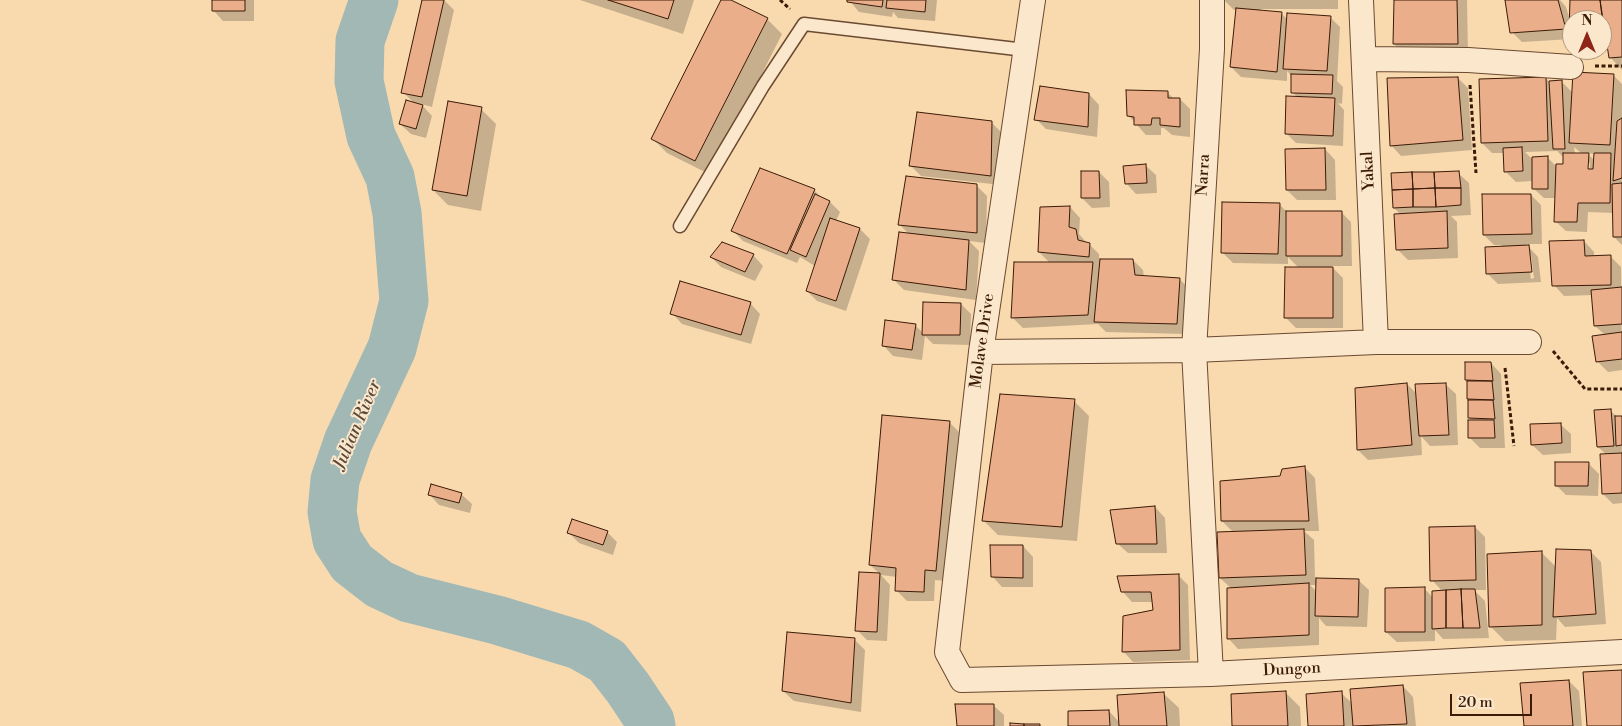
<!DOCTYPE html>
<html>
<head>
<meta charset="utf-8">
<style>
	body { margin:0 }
	#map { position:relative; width:1622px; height:726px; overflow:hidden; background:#f9daaf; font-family:"Libre Bodoni",serif }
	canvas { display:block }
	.north { position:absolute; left:1562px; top:10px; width:50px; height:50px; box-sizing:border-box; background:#fbe7cb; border:1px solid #ae957d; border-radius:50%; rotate:0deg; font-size:14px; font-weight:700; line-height:20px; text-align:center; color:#3b1a07 }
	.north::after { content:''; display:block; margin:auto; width:18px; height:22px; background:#8f2418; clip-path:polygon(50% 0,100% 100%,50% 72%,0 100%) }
	.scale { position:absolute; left:1450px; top:694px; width:82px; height:22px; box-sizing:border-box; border:2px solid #3b1a07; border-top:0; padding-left:6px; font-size:15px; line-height:18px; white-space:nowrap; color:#3b1a07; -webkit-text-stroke:4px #fbe7cb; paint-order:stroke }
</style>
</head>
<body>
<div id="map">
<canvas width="1622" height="726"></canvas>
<div class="north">N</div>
<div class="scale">20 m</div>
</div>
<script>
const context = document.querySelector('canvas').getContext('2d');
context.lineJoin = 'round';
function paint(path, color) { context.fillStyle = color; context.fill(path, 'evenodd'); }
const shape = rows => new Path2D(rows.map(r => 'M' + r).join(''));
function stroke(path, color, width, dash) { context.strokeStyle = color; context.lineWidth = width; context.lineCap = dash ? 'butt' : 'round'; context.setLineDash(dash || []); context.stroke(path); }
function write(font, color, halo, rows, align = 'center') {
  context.font = font + ' "Libre Bodoni",serif'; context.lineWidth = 4; context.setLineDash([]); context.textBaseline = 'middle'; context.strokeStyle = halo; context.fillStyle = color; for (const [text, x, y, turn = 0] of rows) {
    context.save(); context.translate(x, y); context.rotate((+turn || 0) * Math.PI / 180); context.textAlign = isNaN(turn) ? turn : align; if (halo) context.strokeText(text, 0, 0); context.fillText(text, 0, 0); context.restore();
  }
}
paint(shape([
	[213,0,254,0,254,21,223,21,213,10],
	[423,0,444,0,454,10,432,107,421,104,432,116,426,138,411,134,400,124,414,103,403,92],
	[580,0,694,0,683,34],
	[722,0,729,0,767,19,782,34,711,175,667,153,652,138],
	[849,0,937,0,935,21,898,18,893,12,892,17,859,12],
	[1224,0,1338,0,1338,9,1261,9,1260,11,1281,13,1288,20,1330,17,1340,27,1337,81,1343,87,1342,104,1338,103,1344,110,1343,146,1296,143,1286,133,1298,98,1292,92,1292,76,1287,71,1287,81,1241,77,1231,67,1237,10,1234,10],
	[1395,0,1467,0,1468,54,1404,54,1394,44],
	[1520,0,1560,0,1566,7,1570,20,1571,0,1622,0,1622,70,1610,57,1607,36,1602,37,1602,20,1572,20,1572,39,1522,42,1512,32],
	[1613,75,1622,84,1622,245,1614,237,1614,213,1588,212,1587,232,1566,231,1555,221,1556,198,1544,198,1533,188,1533,181,1516,182,1505,171,1504,153,1492,153,1482,143,1546,78,1549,82,1561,81,1573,93],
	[1574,147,1580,152,1582,154,1575,154],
	[1557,151,1564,158,1564,165,1555,165,1548,158,1531,158,1525,152],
	[1587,153,1595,154,1595,161],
	[1587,163,1590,163,1589,175,1587,175],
	[1458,78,1468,88,1472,150,1401,156,1391,145],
	[1167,92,1174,99,1180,99,1190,109,1190,137,1172,135,1164,128,1161,128,1161,135,1146,135,1128,115],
	[1089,94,1099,105,1097,137,1046,129,1036,119],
	[481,109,496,124,481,211,448,205,433,190],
	[992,123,1002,133,1001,185,921,176,911,166],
	[1325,149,1335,160,1336,200,1297,200,1287,190],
	[1145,165,1156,175,1157,193,1136,194,1126,183],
	[1099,172,1109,182,1110,207,1092,208,1082,198],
	[1458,173,1469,183,1471,215,1451,216,1457,222,1458,258,1408,260,1398,250,1401,215,1394,208],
	[976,185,987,196,986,243,969,241,979,251,976,300,904,290,893,279,909,234,899,224],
	[814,190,822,198,830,202,840,212,836,221,860,229,870,239,846,311,817,301,807,291,815,266,800,257,797,263,743,241,732,230],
	[1531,195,1541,205,1542,244,1526,244,1538,257,1541,282,1498,284,1487,273,1502,245,1494,245,1484,235],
	[1528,255,1531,255,1534,278,1531,279],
	[1279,204,1287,212,1341,212,1351,222,1352,266,1331,266,1343,278,1343,328,1296,328,1285,317,1299,268,1288,257,1288,264,1233,263,1222,252],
	[1070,207,1080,218,1079,234,1085,241,1086,243,1089,244,1099,254,1099,260,1133,260,1143,270,1144,277,1179,279,1190,289,1187,334,1106,332,1098,324,1023,328,1013,318,1050,263,1039,252],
	[1584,241,1594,252,1594,257,1610,256,1621,267,1622,370,1608,372,1597,361,1605,335,1595,326,1593,295,1564,296,1554,285],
	[753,255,763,266,755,281,721,267,711,257],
	[750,303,760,314,751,344,682,324,672,313],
	[961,304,971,314,970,345,933,344,925,336,922,360,893,356,883,345,915,325,923,333],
	[1467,363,1491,363,1501,374,1505,448,1480,448,1469,437,1472,421,1469,418,1471,401,1468,398],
	[1407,384,1417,394,1445,384,1456,394,1458,445,1430,446,1421,436,1422,455,1368,460,1358,450],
	[1074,401,1089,416,1077,541,998,535,983,520],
	[1611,411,1617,417,1622,417,1622,503,1613,504,1603,494,1607,455,1598,447],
	[949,422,959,432,946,581,935,580,934,601,907,601,897,591,897,577,881,575,890,585,887,641,867,640,857,630,880,574,870,565],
	[1560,424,1571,434,1571,453,1543,455,1532,445],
	[1589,464,1599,474,1598,496,1566,495,1556,485],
	[1304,467,1315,478,1319,531,1304,531,1314,540,1315,579,1358,580,1369,590,1367,627,1326,626,1319,618,1319,645,1238,649,1228,638,1232,589,1220,578,1233,532,1222,521,1281,477],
	[1310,585,1317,585,1317,592],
	[429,494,461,494,472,504,470,513,439,505],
	[1155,507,1165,518,1167,553,1128,553,1117,543],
	[1475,527,1485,537,1486,590,1474,590,1485,601,1489,638,1443,639,1435,630,1435,641,1397,642,1386,632,1424,588,1433,598,1443,592,1432,580],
	[607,532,617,542,613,555,579,543,569,533],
	[1023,546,1033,557,1033,587,1002,587,992,576],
	[1591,552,1601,562,1606,624,1565,627,1557,618,1556,640,1505,641,1490,626,1542,553,1556,567],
	[1178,575,1188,585,1190,660,1133,662,1123,651,1155,611,1153,602,1132,602,1122,591],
	[789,633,855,640,865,650,861,712,794,701,783,691],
	[1569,681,1579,691,1582,726,1525,726],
	[1403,686,1413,697,1416,726,1310,726,1341,693,1353,704],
	[1285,692,1300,707,1301,726,1234,726],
	[1163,693,1179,708,1180,726,1069,726,1109,711,1120,723],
	[993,705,1004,715,1004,726,958,726]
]), '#0003');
stroke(shape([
	[374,0,360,41,359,81,371,136,390,177,397,213,404,301,392,348,348,442,335,480,332,512,337,540,352,563,379,584,409,598,497,620,579,645,607,661,628,688,650,721,651,726]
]), '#a1b8b5', 49);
const building = shape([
	[212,0,245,0,245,11,212,11,212,0],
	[422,0,444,0,422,97,401,93,422,0],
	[608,0,674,0,668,19,608,0],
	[721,0,731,0,768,18,695,161,651,139,721,0],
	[847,0,883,0,882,7,847,2,847,0],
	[887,0,926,0,925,12,886,8,887,0],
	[1394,0,1457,0,1458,44,1393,44,1394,0],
	[1505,0,1558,0,1566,29,1510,33,1505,0],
	[1570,0,1600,0,1603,25,1602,25,1602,20,1572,20,1572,30,1569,30,1570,0],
	[1600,0,1622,0,1622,57,1609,58,1600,0],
	[1236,8,1282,12,1277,72,1230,67,1236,8],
	[1287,13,1331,16,1327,71,1283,69,1287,13],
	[1573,72,1614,74,1610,145,1569,143,1573,72],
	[1291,74,1333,75,1332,94,1291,93,1291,74],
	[1458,77,1463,140,1390,146,1387,78,1458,77],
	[1546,77,1548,141,1481,143,1479,79,1546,77],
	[1562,80,1565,149,1553,149,1549,81,1562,80],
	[1040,86,1089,93,1088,127,1034,120,1040,86],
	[1126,90,1168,91,1168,98,1180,98,1180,127,1160,125,1160,118,1152,118,1151,125,1134,125,1134,117,1127,116,1126,90],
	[1286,96,1335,98,1333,136,1285,134,1286,96],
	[406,100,423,105,416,129,399,124,406,100],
	[448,101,482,107,467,196,432,190,448,101],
	[917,112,992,121,991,176,909,166,917,112],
	[1622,118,1622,178,1613,181,1617,121,1622,118],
	[1522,147,1523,171,1504,172,1503,148,1522,147],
	[1325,148,1326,190,1286,190,1285,149,1325,148],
	[1563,153,1589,153,1588,169,1593,169,1594,153,1611,153,1610,203,1578,203,1577,222,1554,222,1556,164,1563,164,1563,153],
	[1548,156,1548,189,1532,189,1532,157,1548,156],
	[1146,164,1147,183,1125,184,1123,166,1146,164],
	[760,168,815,189,787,254,731,231,760,168],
	[1081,171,1099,171,1100,198,1081,198,1081,171],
	[1459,171,1461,188,1435,188,1434,172,1459,171],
	[1412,172,1413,189,1392,190,1391,173,1412,172],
	[1412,172,1434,172,1435,188,1413,189,1412,172],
	[906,176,977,184,977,233,898,225,906,176],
	[1622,183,1622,237,1613,237,1612,184,1622,183],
	[1435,188,1436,207,1413,207,1413,189,1435,188],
	[1435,188,1461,188,1461,205,1436,207,1435,188],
	[1413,189,1413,207,1393,208,1392,190,1413,189],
	[815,194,830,201,806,257,790,250,815,194],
	[1482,194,1531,194,1532,234,1483,235,1482,194],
	[1222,202,1280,203,1278,254,1221,253,1222,202],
	[1070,206,1069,227,1076,229,1078,240,1090,243,1089,257,1038,252,1040,207,1070,206],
	[1286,211,1342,211,1342,256,1286,256,1286,211],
	[1447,211,1448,248,1396,250,1394,214,1447,211],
	[830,218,860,228,836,301,806,291,830,218],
	[899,232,969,240,966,290,892,280,899,232],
	[1584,240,1585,256,1611,255,1611,285,1552,286,1549,241,1584,240],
	[722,242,754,254,745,272,710,257,722,242],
	[1529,245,1532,272,1486,274,1485,247,1529,245],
	[1100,259,1133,259,1135,275,1180,278,1177,324,1094,322,1100,259],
	[1014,262,1093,262,1088,315,1011,318,1014,262],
	[1285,267,1333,267,1333,318,1284,318,1285,267],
	[680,281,751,302,741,335,670,314,680,281],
	[1622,287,1622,324,1594,326,1591,290,1622,287],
	[923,302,961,303,960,335,922,335,923,302],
	[885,320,916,324,912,350,882,346,885,320],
	[1622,332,1622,359,1596,362,1592,336,1622,332],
	[1465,362,1491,362,1493,381,1465,380,1465,362],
	[1467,381,1492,381,1494,400,1467,399,1467,381],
	[1407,383,1412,445,1357,450,1355,388,1407,383],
	[1446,383,1449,435,1419,436,1415,384,1446,383],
	[1000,394,1075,399,1062,527,982,521,1000,394],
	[1468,400,1493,400,1495,419,1468,418,1468,400],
	[1611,409,1614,446,1597,447,1594,410,1611,409],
	[882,415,950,421,936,571,925,570,924,592,895,591,896,568,869,565,882,415],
	[1615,416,1622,416,1622,445,1616,446,1615,416],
	[1468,420,1494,420,1495,438,1468,438,1468,420],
	[1561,423,1562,443,1531,445,1530,424,1561,423],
	[1622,453,1622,493,1602,494,1600,454,1622,453],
	[1555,462,1589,462,1588,486,1555,486,1555,462],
	[1305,466,1309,521,1221,521,1220,481,1280,476,1282,469,1305,466],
	[431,484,462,493,459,503,428,495,431,484],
	[1155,506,1157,544,1116,544,1110,510,1155,506],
	[572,519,608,531,603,545,567,533,572,519],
	[1475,526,1476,580,1430,581,1429,527,1475,526],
	[1304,529,1306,575,1219,578,1217,532,1304,529],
	[990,545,1023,545,1023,578,991,577,990,545],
	[1556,549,1591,550,1596,614,1553,617,1556,549],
	[1542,551,1542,625,1489,627,1487,554,1542,551],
	[859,572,880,573,877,632,855,631,859,572],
	[1179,574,1180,650,1122,652,1123,616,1153,610,1151,592,1121,592,1117,576,1179,574],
	[1316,578,1359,579,1358,617,1315,616,1316,578],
	[1309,583,1309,635,1227,639,1227,588,1309,583],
	[1425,587,1425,632,1385,632,1385,588,1425,587],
	[1461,589,1463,628,1446,628,1446,590,1461,589],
	[1461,589,1475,589,1480,628,1463,628,1461,589],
	[1446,590,1446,628,1432,629,1432,591,1446,590],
	[787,632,855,638,851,703,782,691,787,632],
	[1622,670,1622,726,1587,726,1583,672,1622,670],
	[1569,680,1573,726,1524,726,1520,683,1569,680],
	[1403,685,1407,724,1353,726,1350,689,1403,685],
	[1286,691,1288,726,1232,726,1231,694,1286,691],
	[1342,691,1344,726,1308,726,1306,694,1342,691],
	[1164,692,1167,726,1119,726,1117,695,1164,692],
	[955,704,994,704,994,726,957,726,955,704],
	[1109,710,1110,726,1068,726,1068,711,1109,710],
	[1010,723,1024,724,1024,726,1010,726,1010,723],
	[1024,724,1040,724,1040,726,1024,726,1024,724]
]);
paint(building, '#eaaf8a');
stroke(building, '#3b1a07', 1);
const service = shape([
	[680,226,763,86,804,24,1025,50]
]);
const minor = shape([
	[1033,0,981,352,947,652,962,680,1211,674,1622,652],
	[1361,0,1376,342],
	[1364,59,1468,60,1571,67],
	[981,352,1194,350,1376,342,1529,342],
	[1211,674,1194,350,1212,49,1212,0]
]);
stroke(service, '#6a4a31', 15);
stroke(minor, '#6a4a31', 26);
stroke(shape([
	[780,0,790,9],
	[1595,66,1622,66],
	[1470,85,1476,173],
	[1553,351,1585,389,1622,389],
	[1505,368,1514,446]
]), '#3b1a07', 3, [4, 2.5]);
stroke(service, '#fbe7cb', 12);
stroke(minor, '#fbe7cb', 24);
write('16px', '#3b1a07', '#fbe7cb', [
	["Yakal",1369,171,-93],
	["Narra",1204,175,-87],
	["Molave Drive",983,341,-82],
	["Dungon",1292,670,-3]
]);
write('italic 18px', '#5a493b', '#fbe7cb', [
	["Julian River",358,425,-67]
]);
</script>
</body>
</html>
